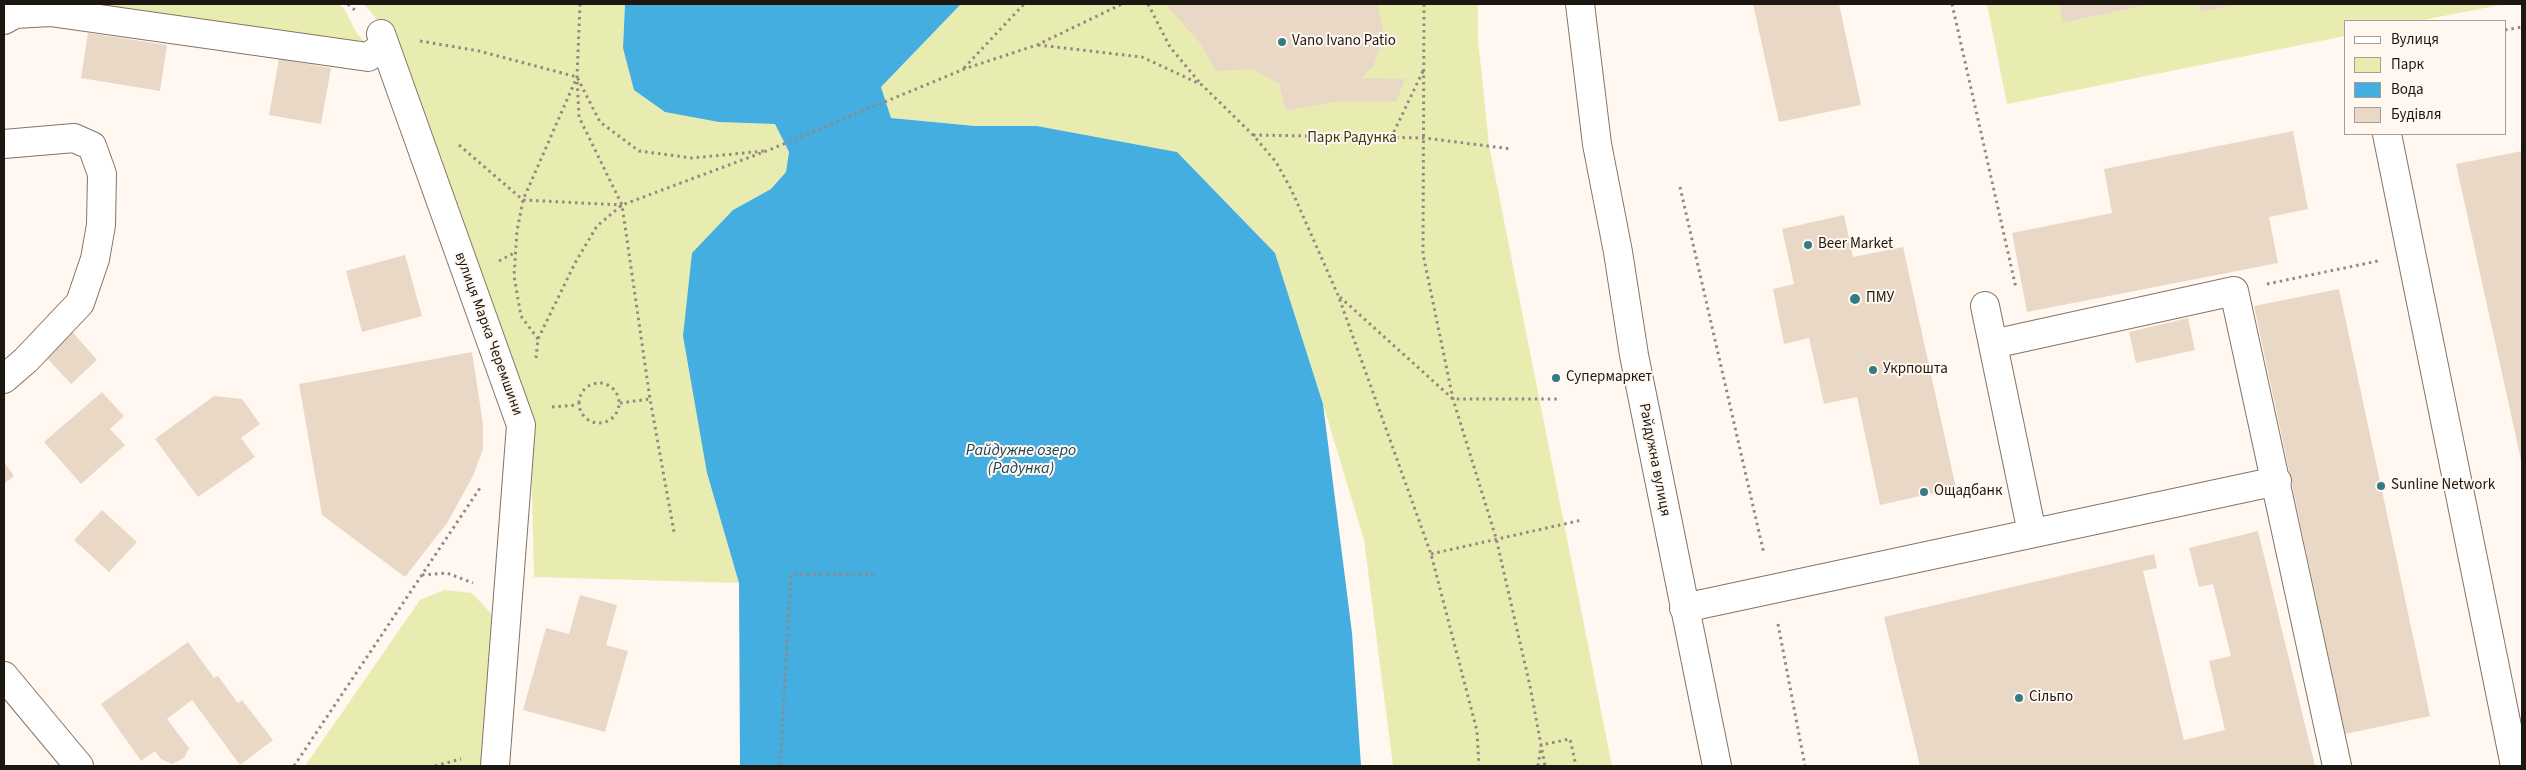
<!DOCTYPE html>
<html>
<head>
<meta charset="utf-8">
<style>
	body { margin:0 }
	#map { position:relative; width:2526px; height:770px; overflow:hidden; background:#fff7f0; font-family:"Source Sans 3",sans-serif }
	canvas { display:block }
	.frame { position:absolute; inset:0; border:5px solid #1d1711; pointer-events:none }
	.legend { position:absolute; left:2344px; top:20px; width:162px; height:115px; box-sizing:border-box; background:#fff7f0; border:1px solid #a59d97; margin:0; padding:6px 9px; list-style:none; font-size:15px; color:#1d1711 }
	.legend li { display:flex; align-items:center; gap:10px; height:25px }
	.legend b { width:25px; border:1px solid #a59d97 }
</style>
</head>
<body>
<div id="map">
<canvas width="2526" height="770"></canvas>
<div class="frame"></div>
<ul class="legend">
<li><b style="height:6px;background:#fff"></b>Вулиця</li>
<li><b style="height:14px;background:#e9ecb1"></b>Парк</li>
<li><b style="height:14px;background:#44aee1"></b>Вода</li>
<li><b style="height:14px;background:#ead8c6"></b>Будівля</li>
</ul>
</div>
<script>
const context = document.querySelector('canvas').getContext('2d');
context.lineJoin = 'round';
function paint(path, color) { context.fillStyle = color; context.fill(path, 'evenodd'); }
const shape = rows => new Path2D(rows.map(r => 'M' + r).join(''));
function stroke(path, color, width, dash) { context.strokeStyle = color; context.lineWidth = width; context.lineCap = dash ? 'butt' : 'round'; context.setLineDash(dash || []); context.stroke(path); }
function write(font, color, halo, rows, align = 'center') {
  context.font = font + ' "Source Sans 3",sans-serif'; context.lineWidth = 4; context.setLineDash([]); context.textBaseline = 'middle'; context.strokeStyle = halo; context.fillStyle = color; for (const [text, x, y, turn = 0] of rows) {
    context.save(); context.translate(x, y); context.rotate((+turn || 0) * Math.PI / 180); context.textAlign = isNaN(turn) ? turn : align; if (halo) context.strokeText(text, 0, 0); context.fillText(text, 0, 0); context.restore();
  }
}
paint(shape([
	[76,4,339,4,345,10,356,32,367,45],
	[364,4,625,4,623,48,719,122,775,124,789,152,786,172,771,189,733,210,707,473,739,583,534,577,530,413,395,40],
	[961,4,1478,4,1478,39,1489,145,1612,766,1393,766,1364,540,1323,404,1275,253,1177,152,1037,126,975,126,891,118,881,87],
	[1987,4,2059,4,2064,23,2151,4,2199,4,2201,11,2237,4,2505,4,2418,21,2345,21,2345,36,2007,104],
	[444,590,472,593,496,619,484,766,305,766,420,600]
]), '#e9ecb1');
paint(shape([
	[625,4,961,4,881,87,891,118,975,126,1037,126,1177,152,1275,253,1323,404,1352,633,1361,766,740,766,739,583,707,473,683,336,692,253,733,210,771,189,786,172,789,152,775,124,719,122,665,112,634,90,623,48]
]), '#44aee1');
paint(shape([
	[1171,4,1377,4,1384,34,1374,65,1361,78,1405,79,1396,102,1339,101,1286,111,1279,84,1254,69,1216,71,1200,43,1167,6],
	[1753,4,1839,4,1861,105,1779,122],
	[2059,4,2147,4,2147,5,2063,23],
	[2199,4,2233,4,2233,5,2201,12],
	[88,33,167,45,160,91,81,78],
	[279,59,331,68,321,124,269,115],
	[2293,131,2308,209,2269,217,2278,263,2027,312,2012,233,2112,213,2104,169],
	[2522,151,2522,460,2521,460,2456,164],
	[1844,215,1853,257,1903,247,1956,488,1880,505,1857,397,1824,404,1809,338,1784,344,1773,289,1794,284,1782,229],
	[405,255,422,316,362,332,346,271],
	[2339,289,2430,716,2345,734,2254,306],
	[2188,318,2195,350,2136,363,2129,332],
	[69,328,97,360,71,384,42,353],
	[472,352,483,424,483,449,473,476,447,523,405,577,322,515,299,384],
	[102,392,124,416,110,429,125,445,81,484,44,442],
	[214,396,242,399,260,424,241,438,255,457,198,497,155,439],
	[4,462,14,476,4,484],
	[102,510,137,542,109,572,74,540],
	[2258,531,2315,766,1920,766,1884,617,2154,554,2157,568,2143,571,2184,740,2225,730,2209,661,2231,656,2213,584,2199,587,2189,548],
	[580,595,617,605,606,645,628,651,605,732,523,710,546,628,569,634],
	[188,642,214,678,218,676,238,703,242,700,273,740,240,765,192,700,167,719,189,748,184,758,172,764,161,759,155,751,141,761,101,704]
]), '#ead8c6');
const minor = shape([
	[1580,4,1597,144,1618,252,1634,355,1717,766],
	[4,20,15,14,50,12,368,57,385,45],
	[381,34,521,425,495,766],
	[2387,134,2515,766],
	[4,144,74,138,92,146,102,174,101,225,95,259,80,303,26,360,4,379],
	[1985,306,2032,533],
	[1993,344,2234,291,2337,766],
	[1684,608,2277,481],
	[4,676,79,766]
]);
stroke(minor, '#857464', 30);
stroke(shape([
	[348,4,356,11],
	[580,4,577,77,579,117,622,205,650,399,674,532],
	[1148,4,1170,47,1200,83],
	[1424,4,1423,254,1453,399,1496,538,1530,686,1545,766],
	[1952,4,2016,288],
	[2505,30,2522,27],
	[420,41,479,51,577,77,600,122,639,151,692,158,764,151],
	[1038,45,1142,57,1202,85,1253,135,1276,162,1291,189,1338,295,1431,554,1477,731,1479,766],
	[964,68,1024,4],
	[1253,135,1425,138,1511,149],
	[1391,138,1423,71],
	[459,145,523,200,622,205],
	[1680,187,1764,554],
	[499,261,516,252],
	[2267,284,2378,261],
	[1340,297,1453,399,1559,399],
	[538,339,521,316,514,276,517,231,523,200,577,77],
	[536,358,538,339,575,263,597,226,622,205,769,150,964,69,1037,45,1122,4],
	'579 403a20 20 0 1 1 40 0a20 20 0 1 1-40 0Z',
	[620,403,650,399],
	[552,407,578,405],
	[1431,554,1582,520],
	[422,575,447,573,473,583],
	[1778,624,1805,766],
	[294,766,480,488],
	[435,766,461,759],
	[780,766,791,574,878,575],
	[1538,766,1541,745,1570,739,1576,766]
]), '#918983', 3, [2.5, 4]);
stroke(minor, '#fff', 28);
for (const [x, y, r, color] of [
	[1282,42,5,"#347b85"],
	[1808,245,5,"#347b85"],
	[1855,299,6,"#347b85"],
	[1873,370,5,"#347b85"],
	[1556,378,5,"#347b85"],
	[2381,486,5,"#347b85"],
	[1924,492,5,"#347b85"],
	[2019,698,5,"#347b85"]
]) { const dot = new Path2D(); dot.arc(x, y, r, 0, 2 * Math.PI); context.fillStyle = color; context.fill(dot); stroke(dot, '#fff7f0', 2); }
write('15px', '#1d1711', '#fff7f0', [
	["Vano Ivano Patio",1292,42],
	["Beer Market",1818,245],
	["ПМУ",1866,299],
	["Укрпошта",1883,370],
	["Супермаркет",1566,378],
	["Sunline Network",2391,486],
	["Ощадбанк",1934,492],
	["Сільпо",2029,698]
], 'left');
write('15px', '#38390f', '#fff7f0', [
	["Парк Радунка",1352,139]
]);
write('15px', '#1d1711', '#fff7f0', [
	["вулиця Марка Черемшини",488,334,70],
	["Райдужна вулиця",1654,460,79]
]);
write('italic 16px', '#19455b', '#fff7f0', [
	["Райдужне озеро",1021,451],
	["(Радунка)",1021,469]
]);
</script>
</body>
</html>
